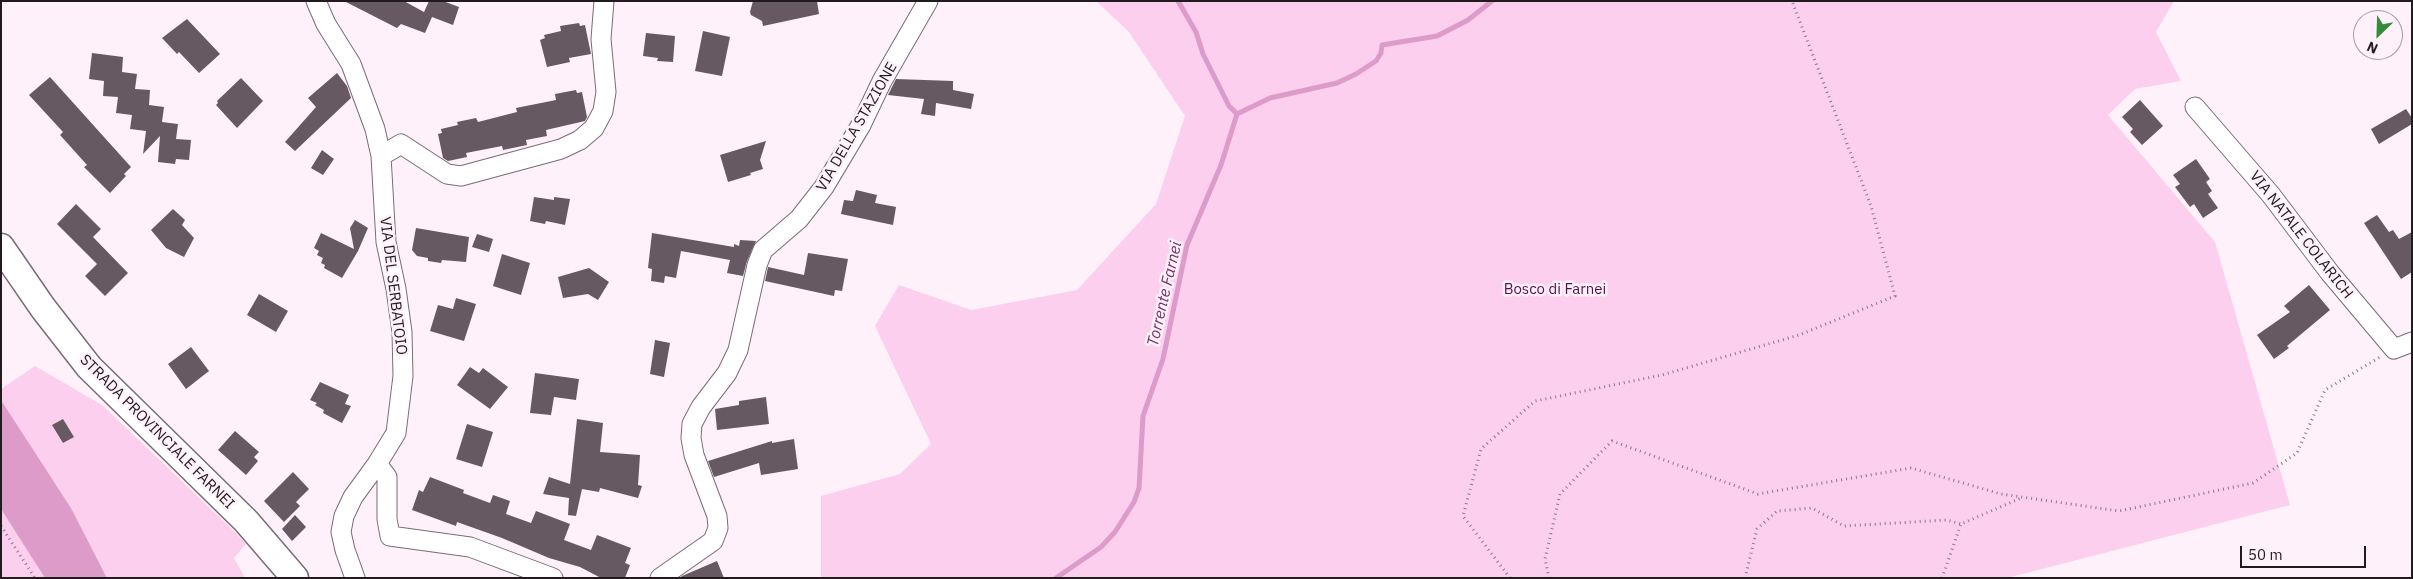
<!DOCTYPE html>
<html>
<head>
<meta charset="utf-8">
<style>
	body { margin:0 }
	#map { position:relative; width:2413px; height:579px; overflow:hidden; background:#fef1f9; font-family:"IBM Plex Sans",sans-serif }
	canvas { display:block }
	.frame { position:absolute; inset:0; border:2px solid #211b1f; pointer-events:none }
	.north { position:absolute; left:2353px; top:10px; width:50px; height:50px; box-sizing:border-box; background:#fef1f9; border:1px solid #a69ba2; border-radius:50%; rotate:204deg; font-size:14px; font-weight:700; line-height:20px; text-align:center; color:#211b1f }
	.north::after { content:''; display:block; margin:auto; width:18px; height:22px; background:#348c3c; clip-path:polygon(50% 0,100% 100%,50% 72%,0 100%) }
	.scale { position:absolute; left:2240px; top:546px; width:126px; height:22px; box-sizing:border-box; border:2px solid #211b1f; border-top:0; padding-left:6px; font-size:15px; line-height:18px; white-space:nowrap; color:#211b1f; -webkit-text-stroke:4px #fef1f9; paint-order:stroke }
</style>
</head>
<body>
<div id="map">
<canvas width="2413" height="579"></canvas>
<div class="frame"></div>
<div class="north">N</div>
<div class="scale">50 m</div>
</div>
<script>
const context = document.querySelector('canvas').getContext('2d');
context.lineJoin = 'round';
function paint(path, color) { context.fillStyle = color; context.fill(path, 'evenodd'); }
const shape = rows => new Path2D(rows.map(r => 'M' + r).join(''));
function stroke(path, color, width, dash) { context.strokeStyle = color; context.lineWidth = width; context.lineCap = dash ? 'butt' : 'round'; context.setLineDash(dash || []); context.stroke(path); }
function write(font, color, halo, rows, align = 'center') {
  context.font = font + ' "IBM Plex Sans",sans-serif'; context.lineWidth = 5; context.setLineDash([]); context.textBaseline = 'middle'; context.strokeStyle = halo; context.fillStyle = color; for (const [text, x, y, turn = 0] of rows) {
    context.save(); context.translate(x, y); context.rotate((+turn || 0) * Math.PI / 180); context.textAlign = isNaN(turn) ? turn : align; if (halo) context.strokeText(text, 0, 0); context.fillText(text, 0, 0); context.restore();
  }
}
paint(shape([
	[1096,1,2174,1,2156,32,2181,81,2135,89,2108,115,2215,242,2290,505,2007,578,821,578,821,496,900,474,931,444,875,326,899,285,971,310,1077,290,1156,204,1185,116,1129,32],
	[35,366,102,405,233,530,246,544,234,558,245,578,107,578,71,508,1,400,1,389],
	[1,509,28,550,45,578,1,578]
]), '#fdcfef');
paint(shape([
	[1,400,71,508,107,578,45,578,1,509]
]), '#dc9bc9');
stroke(shape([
	[1237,114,1270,98,1337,83,1356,74,1376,61,1381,53,1382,45,1437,36,1468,20,1492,1],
	[1056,578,1101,547,1115,532,1134,502,1139,488,1143,416,1163,359,1187,245,1221,165,1237,114,1229,106,1203,54,1196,32,1178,1]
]), '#dc9bc9', 5);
paint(shape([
	[344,1,404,1,424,12,429,1,443,1,459,7,453,25,432,17,425,33,401,24,397,28],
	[753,1,817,1,819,14,763,26,762,21,751,15,750,12],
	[187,19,220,54,199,73,179,52,177,54,162,38],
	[579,23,580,26,585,25,591,54,569,58,570,62,547,67,540,40,545,38,544,35,561,31,560,26],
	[703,31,730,37,722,76,695,71],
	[646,33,675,36,673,62,657,61,658,58,643,56],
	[92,53,123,57,122,72,137,74,135,89,150,90,149,105,164,107,162,122,178,124,176,139,191,140,189,160,176,159,175,164,158,162,160,136,143,154,146,131,130,129,132,115,116,113,118,97,103,96,104,81,89,79],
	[337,73,347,86,351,98,295,151,285,142,316,107,308,98],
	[50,77,131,167,124,174,126,176,110,193,84,167,87,165,60,135,63,132,29,95],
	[241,78,263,101,237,128,216,105,218,103,217,101],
	[896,79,953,81,953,90,974,94,971,109,936,103,935,116,921,114,924,99,888,95],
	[576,90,577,93,582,92,587,117,585,121,546,130,547,136,526,140,527,145,503,150,502,146,466,153,467,157,448,161,443,158,438,134,442,133,441,129,458,125,457,122,476,118,478,122,517,112,516,108,556,100,555,94],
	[2140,100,2163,126,2142,145,2130,132,2133,129,2122,117],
	[2406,109,2412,118,2412,124,2379,144,2371,129],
	[766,141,760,160,763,169,750,173,751,175,728,182,720,155],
	[322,150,334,159,323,175,311,168],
	[2196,159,2210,179,2206,182,2212,191,2208,194,2218,208,2203,218,2194,204,2190,207,2175,187,2180,184,2173,175],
	[856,190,877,195,875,203,896,207,893,225,841,214,844,200,853,201],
	[534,197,554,200,554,197,570,199,565,225,546,221,545,224,530,221],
	[76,204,101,229,93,237,128,273,105,296,85,276,97,264,57,224],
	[173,209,185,220,182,225,194,238,184,257,166,248,151,230],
	[2377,215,2389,232,2393,230,2399,239,2412,232,2412,272,2401,279,2364,223],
	[355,220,368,228,358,251,342,278,324,268,325,265,321,263,323,258,317,255,319,251,314,248,321,233,354,249,350,228],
	[416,228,469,237,466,262,442,260,441,263,428,261,428,258,417,256,412,250],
	[652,233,734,247,734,244,739,246,740,240,756,241,747,261,743,276,727,273,730,260,681,251,676,278,665,276,664,283,651,281,652,269,648,268],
	[477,234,493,239,489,252,472,247],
	[808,253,848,259,842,291,835,290,834,296,765,281,768,267,804,275],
	[502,254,530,263,521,295,493,286],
	[589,268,609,282,598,300,588,294,563,298,558,277],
	[2309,285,2330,310,2287,346,2289,348,2274,359,2257,335,2290,312,2284,306],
	[259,294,288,311,276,332,247,315],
	[456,298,476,304,464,341,430,331,438,305,453,309],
	[655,340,670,343,664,377,650,374],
	[191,347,209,371,186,389,168,364],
	[470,367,479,373,483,368,508,387,490,409,457,385],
	[535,373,579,379,576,400,554,397,551,415,530,413],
	[320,382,349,395,345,404,351,406,342,423,323,413,324,410,315,405,317,403,310,400],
	[766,397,769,424,717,430,715,409,739,405,739,401],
	[63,419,74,437,63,443,52,425],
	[577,419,603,423,600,452,640,455,638,485,642,486,638,498,600,488,599,492,582,489,576,516,568,515,569,498,543,494,549,477,570,484],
	[467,424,493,432,482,467,456,459],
	[235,431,259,452,254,457,258,461,246,475,218,450],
	[794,439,798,469,761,475,759,463,714,477,708,461,772,441,772,443],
	[293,472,309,489,296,502,300,506,284,522,264,501],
	[430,477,464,490,463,493,490,503,493,495,510,501,506,514,531,523,536,511,570,524,564,540,591,550,597,535,631,548,625,563,630,565,625,578,601,578,580,567,549,558,502,538,457,522,456,526,412,510,419,490,423,492],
	[295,515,306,527,292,541,282,529],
	[717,561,724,578,680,578,682,576]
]), '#675962');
const minor = shape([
	[316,1,326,24,351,64,375,129,381,156,386,242,396,289,402,332,403,376,396,433,377,464,353,497,344,516,341,532,345,550,355,578],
	[2195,107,2271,195,2330,273,2394,349,2412,342],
	[381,156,401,144,447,174,461,176,561,149,580,140,594,128,603,111,606,92,601,39,604,1],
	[377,464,387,477,387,519,390,536,470,547,553,578],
	[660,578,713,541,718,528,717,516,694,455,691,438,692,424,701,407,727,373,738,350,757,265,763,250,799,219,824,187,861,125,882,81,928,1]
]);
const secondary = shape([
	[1,247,43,308,89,367,246,521,295,578]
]);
stroke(minor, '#7a6c75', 21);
stroke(secondary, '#7a6c75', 29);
stroke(shape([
	[1,526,35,578],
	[1510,578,1463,516,1481,449,1535,401,1662,375,1799,335,1895,296,1871,206,1792,1],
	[1549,578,1545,559,1560,494,1612,441,1758,494,1911,468,2001,494,2119,511,2253,483,2297,453,2325,390,2380,357],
	[1745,578,1757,529,1777,511,1812,508,1844,526,1947,520,1961,524],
	[1942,578,1961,524,2021,498]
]), '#857c82', 3, [1, 4]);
stroke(minor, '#fff', 19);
stroke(secondary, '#fff', 26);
write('15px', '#211b1f', '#fef1f9', [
	["VIA DELLA STAZIONE",857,127,-60],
	["VIA NATALE COLARICH",2301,235,52],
	["VIA DEL SERBATOIO",393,286,83],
	["STRADA PROVINCIALE FARNEI",157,432,45]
]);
write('15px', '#5a0e4b', '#fef1f9', [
	["Bosco di Farnei",1555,290]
]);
write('italic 16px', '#7b2f69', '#fef1f9', [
	["Torrente Farnei",1165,294,-77]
]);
</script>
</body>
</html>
